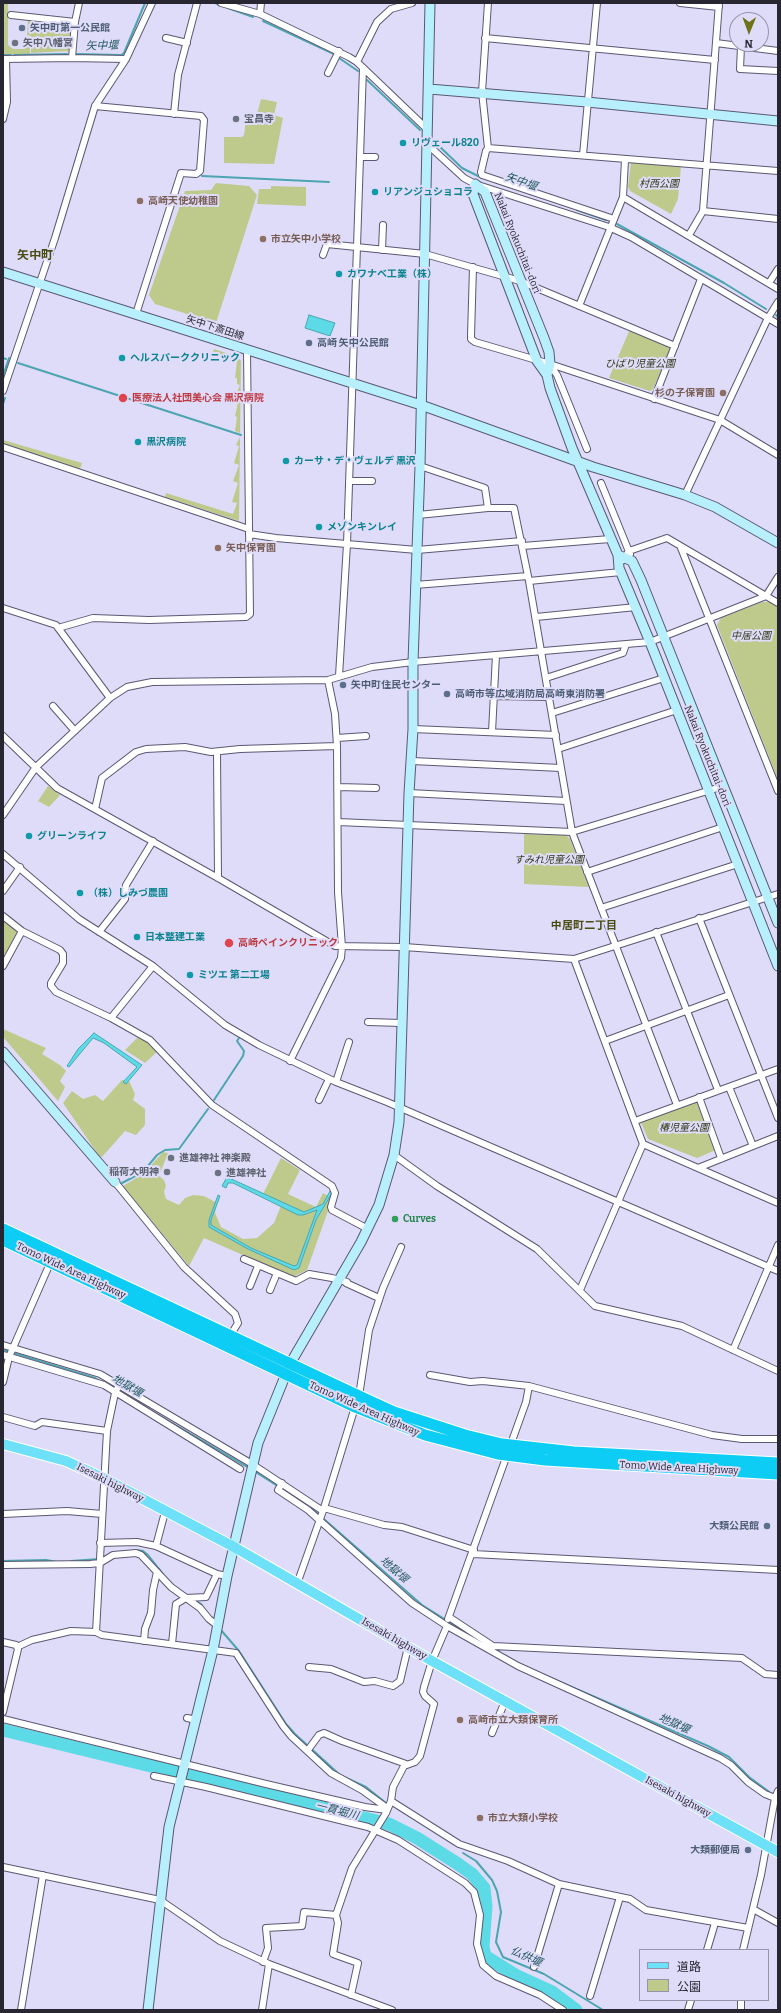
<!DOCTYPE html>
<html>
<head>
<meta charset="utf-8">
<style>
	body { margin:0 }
	#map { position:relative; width:781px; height:2013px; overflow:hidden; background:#dfdcfa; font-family:Bitter,"Noto Sans JP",serif }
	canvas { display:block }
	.frame { position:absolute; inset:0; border:4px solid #282631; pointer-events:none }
	.legend { position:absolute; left:639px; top:1949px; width:130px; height:52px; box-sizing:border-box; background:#dfdcfa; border:1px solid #9693aa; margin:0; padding:5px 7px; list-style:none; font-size:12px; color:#282631 }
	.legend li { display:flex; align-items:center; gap:8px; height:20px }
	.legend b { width:20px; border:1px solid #9693aa }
	.north { position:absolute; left:729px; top:12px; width:40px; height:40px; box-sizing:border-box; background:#dfdcfa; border:1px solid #9693aa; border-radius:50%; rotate:181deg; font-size:11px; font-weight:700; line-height:16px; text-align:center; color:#282631 }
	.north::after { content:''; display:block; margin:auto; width:14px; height:18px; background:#6e731a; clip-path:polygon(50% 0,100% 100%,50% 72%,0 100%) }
</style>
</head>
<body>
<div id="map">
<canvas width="781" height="2013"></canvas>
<div class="frame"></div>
<ul class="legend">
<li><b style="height:5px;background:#6ee1f9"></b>道路</li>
<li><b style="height:11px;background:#beca8c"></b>公園</li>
</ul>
<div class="north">N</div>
</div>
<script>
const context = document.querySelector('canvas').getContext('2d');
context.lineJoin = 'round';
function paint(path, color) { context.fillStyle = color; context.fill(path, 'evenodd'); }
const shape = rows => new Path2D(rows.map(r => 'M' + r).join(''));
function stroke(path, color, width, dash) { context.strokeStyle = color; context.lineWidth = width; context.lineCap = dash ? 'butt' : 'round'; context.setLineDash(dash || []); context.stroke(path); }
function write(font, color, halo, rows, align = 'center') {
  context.font = font + ' Bitter,"Noto Sans JP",serif'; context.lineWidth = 4; context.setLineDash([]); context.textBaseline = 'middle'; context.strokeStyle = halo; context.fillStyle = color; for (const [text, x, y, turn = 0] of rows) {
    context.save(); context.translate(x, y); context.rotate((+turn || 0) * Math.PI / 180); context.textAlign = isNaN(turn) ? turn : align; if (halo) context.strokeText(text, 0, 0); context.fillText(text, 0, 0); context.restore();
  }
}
paint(shape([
	[3,3,8,3,8,45,13,49,25,49,23,39,30,37,30,54,3,54],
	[28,19,73,24,69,51,31,53,31,36,27,35],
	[261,99,277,102,274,115,283,118,274,164,224,163,224,137,242,137,244,135,247,113,257,114],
	[631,162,681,166,678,199,671,214,630,191,628,187],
	[216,183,249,186,257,195,216,323,155,304,149,295,185,191,211,190],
	[271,186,306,187,306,206,257,204,259,189,271,189],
	[630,329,668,345,670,350,653,389,650,391,609,378],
	[214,349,238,357,241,361,239,521,165,497,166,493,233,514,237,503,232,502,238,483,233,481,239,465,234,463,239,446,236,445,240,437,240,433,235,431,237,417,235,416,239,398,235,397,240,385,237,384,237,378,235,378,237,361,213,353],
	[3,440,82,463,80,469,3,444],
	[762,602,770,602,778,607,778,780,717,625,721,618],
	[48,786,60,795,49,807,38,801],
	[524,834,566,835,570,839,589,887,524,884],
	[3,920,17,930,17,932,3,961],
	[3,1029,46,1048,42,1054,60,1065,66,1071,60,1081,65,1087,58,1101,3,1037],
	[139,1036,159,1050,145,1063,125,1050],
	[122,1080,129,1081,135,1094,133,1100,145,1109,145,1125,136,1135,125,1131,102,1157,99,1156,63,1103,72,1091,83,1099,95,1095,103,1101],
	[698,1099,716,1150,697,1158,648,1139,640,1120],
	[163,1152,168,1153,159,1176,164,1180,166,1186,164,1192,166,1199,179,1205,185,1198,193,1195,204,1196,217,1203,215,1213,221,1227,243,1239,257,1238,274,1223,282,1203,263,1194,281,1158,300,1170,288,1194,316,1207,323,1193,330,1197,328,1211,307,1270,293,1277,204,1238,189,1266,123,1186,143,1174]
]), '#beca8c');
const water = shape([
	[309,315,335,323,330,336,305,328,309,315],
	[94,1033,142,1065,126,1084,123,1082,137,1067,104,1043,93,1038,69,1067,67,1066,78,1049,94,1033],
	[227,1177,304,1212,323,1204,330,1191,332,1193,316,1220,299,1268,294,1270,248,1249,209,1227,209,1220,218,1195,220,1196,211,1220,211,1225,251,1248,294,1266,297,1265,317,1210,303,1215,298,1215,233,1183,228,1183,226,1188,222,1186,227,1177]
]);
paint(water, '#5cdbe7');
stroke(water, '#4ca5b0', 1);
stroke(shape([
	[215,3,220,5],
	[228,8,253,17],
	[263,21,334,54],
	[75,54,121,55,124,53,145,3],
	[3,55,11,55],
	[14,55,67,54],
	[339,58,358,71],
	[367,80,420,130],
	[439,146,462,168,482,178],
	[202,176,329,182],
	[577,210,606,220],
	[617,224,724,283,766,309],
	[776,315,778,317],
	[3,358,6,359],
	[18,363,241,435],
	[3,376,9,358],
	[3,404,5,398],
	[214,1100,243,1056,244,1051,237,1041,239,1038],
	[122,1183,143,1172,157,1155,165,1150,179,1149,208,1109],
	[3,1350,95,1378,249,1468],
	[254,1471,309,1506,422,1605,478,1640],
	[136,1550,143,1551,148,1555,163,1574],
	[3,1561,46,1560,57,1562],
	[71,1561,99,1559],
	[193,1600,201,1604,205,1610],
	[220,1629,239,1651,286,1724,295,1734,340,1775,366,1787,386,1803],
	[544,1675,708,1746,729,1757,749,1777,772,1794],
	[463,1853,476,1861,492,1880,497,1891,501,1912,496,1942,503,1957,544,1974,603,2010]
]), '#4ca5b0', 2);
stroke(shape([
	[3,1730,389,1824,417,1838,458,1864,472,1874,484,1888,486,1906,483,1947,485,1956,517,1976,552,1992,576,2010]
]), '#5cdbe7', 13);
const street = shape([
	[221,3,260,14,349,57,357,62,428,130],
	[488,3,482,92,488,148],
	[680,3,719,7],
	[260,14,261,3],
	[11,15,75,22],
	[166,38,187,43],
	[485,38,715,60],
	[716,43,778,51],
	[741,46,740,69,778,71],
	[72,58,75,22,79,3],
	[3,59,72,58,126,59],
	[357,62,377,22,391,9,412,3],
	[328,73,339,51],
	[95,106,201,116,204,120,200,171,196,174,181,173,136,314],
	[174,114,178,75,197,3],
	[3,119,7,102,6,59],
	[428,145,464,178,475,184,609,227,631,237,778,324],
	[583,155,597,3],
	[360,157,375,157],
	[623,197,778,289],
	[703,211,778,219],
	[614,219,482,175,481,172,486,151,488,148,778,171],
	[689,235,703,211,719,3],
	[382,250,383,225],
	[323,255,327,244,425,254,520,281,675,346],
	[473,267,471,336,471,339,475,342,550,364,720,420,778,455],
	[769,283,778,269],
	[579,306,623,197,625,160],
	[550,365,557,375,587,449],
	[3,391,55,238,95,106,126,59,152,3],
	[654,399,701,279],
	[3,447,249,529],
	[420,466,485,488,488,508],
	[349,481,372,481],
	[601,483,630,554],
	[685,495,768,318,778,302],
	[418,515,488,508,514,508,529,581,572,832,677,1105],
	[249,534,276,538,417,550,522,541],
	[523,546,610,539],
	[681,548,778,791],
	[623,560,629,551,667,538,778,603],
	[529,581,621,572],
	[415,585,528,576],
	[3,608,56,625,110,698],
	[536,617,636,607],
	[58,628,93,618,149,620,246,617,250,614,247,350],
	[339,676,347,544,363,68],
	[546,678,623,653,626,644],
	[494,696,550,697],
	[53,706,75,731],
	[552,713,664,678],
	[413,729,556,735],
	[492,732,496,655],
	[3,736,57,788,218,878,335,946,404,947,574,959,778,894],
	[337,738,366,736],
	[558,749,677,710],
	[217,752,218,878],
	[412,761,561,768],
	[338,787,376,788],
	[409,793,566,801],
	[95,809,102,778,136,752,146,749,185,747,211,752,240,749,337,746],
	[3,815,36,767,110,698,127,687,152,682,328,680,372,667,413,662,650,642,766,596,778,577],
	[338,822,572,832,724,786],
	[3,854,79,919,153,966,225,1025,259,1045,336,1082,387,1102,778,1271],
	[587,872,723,827],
	[3,891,20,867],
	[601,908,738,864],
	[3,916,22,931,3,966],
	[699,918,778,1118],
	[22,931,60,950,63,954,63,963,51,983,51,986,56,992,111,1018,150,1040,212,1105,332,1186,335,1193,331,1207,332,1210,368,1229],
	[99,932,125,899,126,885,153,841],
	[656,932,718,1090],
	[574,959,643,1144,580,1290],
	[111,1018,153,966],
	[368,1022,402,1023],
	[605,1041,729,995],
	[290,1061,341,958,342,947,338,892,337,746,335,714,328,680],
	[336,1082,349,1042],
	[729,1087,753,1146],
	[699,1097,721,1158],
	[319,1100,329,1079],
	[635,1121,778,1069],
	[643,1144,778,1203],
	[394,1155,437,1186,537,1249,595,1306,682,1326,778,1371],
	[698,1168,778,1136],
	[115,1182,184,1267,235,1314,238,1323,230,1336],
	[244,1259,296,1281,309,1274,332,1278,347,1282,346,1283,379,1298],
	[250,1286,258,1266],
	[270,1290,277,1273],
	[3,1345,100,1374,252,1464,323,1511],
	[733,1350,778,1245],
	[3,1355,104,1385,240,1469],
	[430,1375,470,1382,483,1381,529,1386,712,1435,742,1439,778,1439],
	[3,1382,9,1357,51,1261],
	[119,1385,115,1393,107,1431,96,1632,102,1635,236,1653,283,1726,291,1736,331,1773,362,1790,387,1808],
	[359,1396,369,1330,383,1288,401,1247],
	[3,1417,35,1426,42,1422,107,1431],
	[282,1483,278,1490,308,1510,412,1603,447,1626,518,1666,720,1758,731,1765,748,1782,765,1794,775,1798],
	[324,1508,384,1525,402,1527,474,1550],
	[3,1514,67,1511,102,1514],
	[100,1543,137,1542,156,1546,217,1574,227,1576],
	[156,1546,165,1512],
	[473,1554,778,1570],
	[3,1565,90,1564,100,1563,113,1555,136,1553,141,1555,171,1587,200,1608,209,1619,218,1626],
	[297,1584,324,1508,355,1407],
	[449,1617,493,1646,742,1658,765,1674,778,1675],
	[448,1619,526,1402,529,1386],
	[144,1641,145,1629,151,1613,153,1590,157,1572],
	[3,1642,16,1645,18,1649,3,1712],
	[172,1644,176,1604,186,1598,206,1597,217,1574],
	[17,1647,32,1640,71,1631,96,1632],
	[309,1667,331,1669,364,1682,375,1681,393,1686,400,1681,408,1647],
	[187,1718,197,1720],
	[3,1719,266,1784,365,1807,387,1810],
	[492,1733,505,1701],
	[308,1750,319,1735,324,1733,342,1741,406,1764],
	[154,1776,206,1787,368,1827,398,1840,465,1883,474,1892,480,1915,477,1944,483,1965,496,1976,540,1995,563,2010],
	[391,1801,459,1844,508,1861,559,1884,630,1899,646,1910,748,1928],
	[3,1867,160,1900,220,1941,269,1964,392,2010],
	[753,1909,778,1923],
	[707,1950,715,1923],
	[743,1950,761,1875,775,1798,778,1791],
	[263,1962,268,1948,266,1928,302,1926,304,1912,336,1915],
	[534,1967,559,1884],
	[351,1995,358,1963,333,1954,338,1923,336,1915,352,1868,386,1813,391,1801,393,1787,404,1766,415,1762,420,1756,434,1704,425,1696,423,1692,424,1687,432,1661,447,1626],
	[590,1996,620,1897],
	[741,2000,741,2010],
	[21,2010,43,1875],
	[262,2010,269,1964],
	[688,2010,691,2000]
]);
const secondary = shape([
	[429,89,587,102,778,121],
	[3,272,421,405,593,467,685,495,715,507,778,543],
	[547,375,537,361,473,194,475,184,485,192,544,338,549,352,550,364,547,375,550,388,572,448,618,555,619,568,650,642,778,966],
	[618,555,632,561,641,580,778,923],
	[3,1052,115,1182],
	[148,2010,169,1827,213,1650,227,1576,258,1443,290,1364,361,1242,379,1205,394,1155,399,1122,409,793,413,729,413,662,420,466,430,3]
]);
const primary = shape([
	[3,1444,66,1461,103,1478,234,1547,432,1661,778,1852]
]);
const highway = shape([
	[3,1229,359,1396,394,1412,465,1435,502,1444,574,1452,778,1463],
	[3,1240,355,1407,425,1435,498,1454,545,1460,778,1474]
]);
stroke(street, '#5b5871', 8);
stroke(secondary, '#5b5871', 11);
stroke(primary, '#fff', 12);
stroke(highway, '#fff', 13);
stroke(street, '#fff', 6);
stroke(secondary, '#b7f0fc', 9);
stroke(primary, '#6ee1f9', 10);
stroke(highway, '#0ecdf5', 11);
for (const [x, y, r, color] of [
	[22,28,4,"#5c6f8a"],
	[15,43,4,"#6b7280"],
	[236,119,4,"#6b7280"],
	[403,143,4,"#0f9aa8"],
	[375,192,4,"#0f9aa8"],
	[140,201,4,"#8d6e63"],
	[263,239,4,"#8d6e63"],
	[339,274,4,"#0f9aa8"],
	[309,343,4,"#5c6f8a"],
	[122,358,4,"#0f9aa8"],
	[723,393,4,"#8d6e63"],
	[123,398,5,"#e0444e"],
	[138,442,4,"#0f9aa8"],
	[286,461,4,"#0f9aa8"],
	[319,527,4,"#0f9aa8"],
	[218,548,4,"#8d6e63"],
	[343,685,4,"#5c6f8a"],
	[447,694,4,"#5c6f8a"],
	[29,836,4,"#0f9aa8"],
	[80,893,4,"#0f9aa8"],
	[137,937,4,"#0f9aa8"],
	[229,943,5,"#e0444e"],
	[190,975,4,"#0f9aa8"],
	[171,1158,4,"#6b7280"],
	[167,1172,4,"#6b7280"],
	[218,1173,4,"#6b7280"],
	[395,1219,4,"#2e9e5b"],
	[767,1526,4,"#5c6f8a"],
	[460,1720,4,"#8d6e63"],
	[480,1818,4,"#8d6e63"],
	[748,1850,4,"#5c6f8a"]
]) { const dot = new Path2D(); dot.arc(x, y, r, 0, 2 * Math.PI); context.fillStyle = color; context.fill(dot); stroke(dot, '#dfdcfa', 1.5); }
write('bold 10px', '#4e5e75', '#dfdcfa', [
	["矢中町第一公民館",30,28],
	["高崎 矢中公民館",317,343],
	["矢中町住民センター",351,685],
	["高崎市等広域消防局高崎東消防署",455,694],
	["大類公民館",759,1526,"right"],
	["大類郵便局",740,1850,"right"]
], 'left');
write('bold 10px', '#5b616d', '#dfdcfa', [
	["矢中八幡宮",23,43],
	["宝昌寺",244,119],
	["進雄神社 神楽殿",179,1158],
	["稲荷大明神",159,1172,"right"],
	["進雄神社",226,1173]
], 'left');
write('bold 10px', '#0d838f', '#dfdcfa', [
	["リヴェール820",411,143],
	["リアンジュショコラ",383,192],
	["カワナベ工業（株）",347,274],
	["ヘルスパーククリニック",130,358],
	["黒沢病院",146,442],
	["カーサ・デ・ヴェルデ 黒沢",294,461],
	["メゾンキンレイ",327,527],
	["グリーンライフ",37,836],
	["（株）しみづ農園",88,893],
	["日本整建工業",145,937],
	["ミツエ 第二工場",198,975]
], 'left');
write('italic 10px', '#333915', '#dfdcfa', [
	["村西公園",659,184],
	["ひばり児童公園",640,364],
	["中居公園",751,636],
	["すみれ児童公園",549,860],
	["椿児童公園",684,1128]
]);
write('bold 10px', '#785e54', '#dfdcfa', [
	["高崎天使幼稚園",148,201],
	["市立矢中小学校",271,239],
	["杉の子保育園",715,393,"right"],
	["矢中保育園",226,548],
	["高崎市立大類保育所",468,1720],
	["市立大類小学校",488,1818]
], 'left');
write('10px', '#282631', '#dfdcfa', [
	["Nakai Ryokuchitai-dori",517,243,68],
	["矢中下斎田線",215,328,18],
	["Nakai Ryokuchitai-dori",707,756,68],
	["Tomo Wide Area Highway",71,1271,25],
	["Tomo Wide Area Highway",364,1409,24],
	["Tomo Wide Area Highway",679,1468,3],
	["Isesaki highway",110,1483,27],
	["Isesaki highway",394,1639,30],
	["Isesaki highway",678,1797,29]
]);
write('bold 10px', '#be3a42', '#dfdcfa', [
	["医療法人社団美心会 黒沢病院",132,398],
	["高崎ペインクリニック",238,943]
], 'left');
write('bold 10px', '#27864d', '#dfdcfa', [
	["Curves",403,1219]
], 'left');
write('italic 11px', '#22585d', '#dfdcfa', [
	["矢中堰",102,46,-2],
	["矢中堰",521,182,19],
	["地獄堰",127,1386,30],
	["地獄堰",394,1570,41],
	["地獄堰",674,1724,24],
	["一貫堀川",337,1811,14],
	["仏供堰",526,1957,24]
]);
write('bold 11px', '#4a4d11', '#dfdcfa', [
	["中居町二丁目",584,926]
]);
write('bold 12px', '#4a4d11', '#dfdcfa', [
	["矢中町",35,256]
]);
</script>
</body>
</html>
